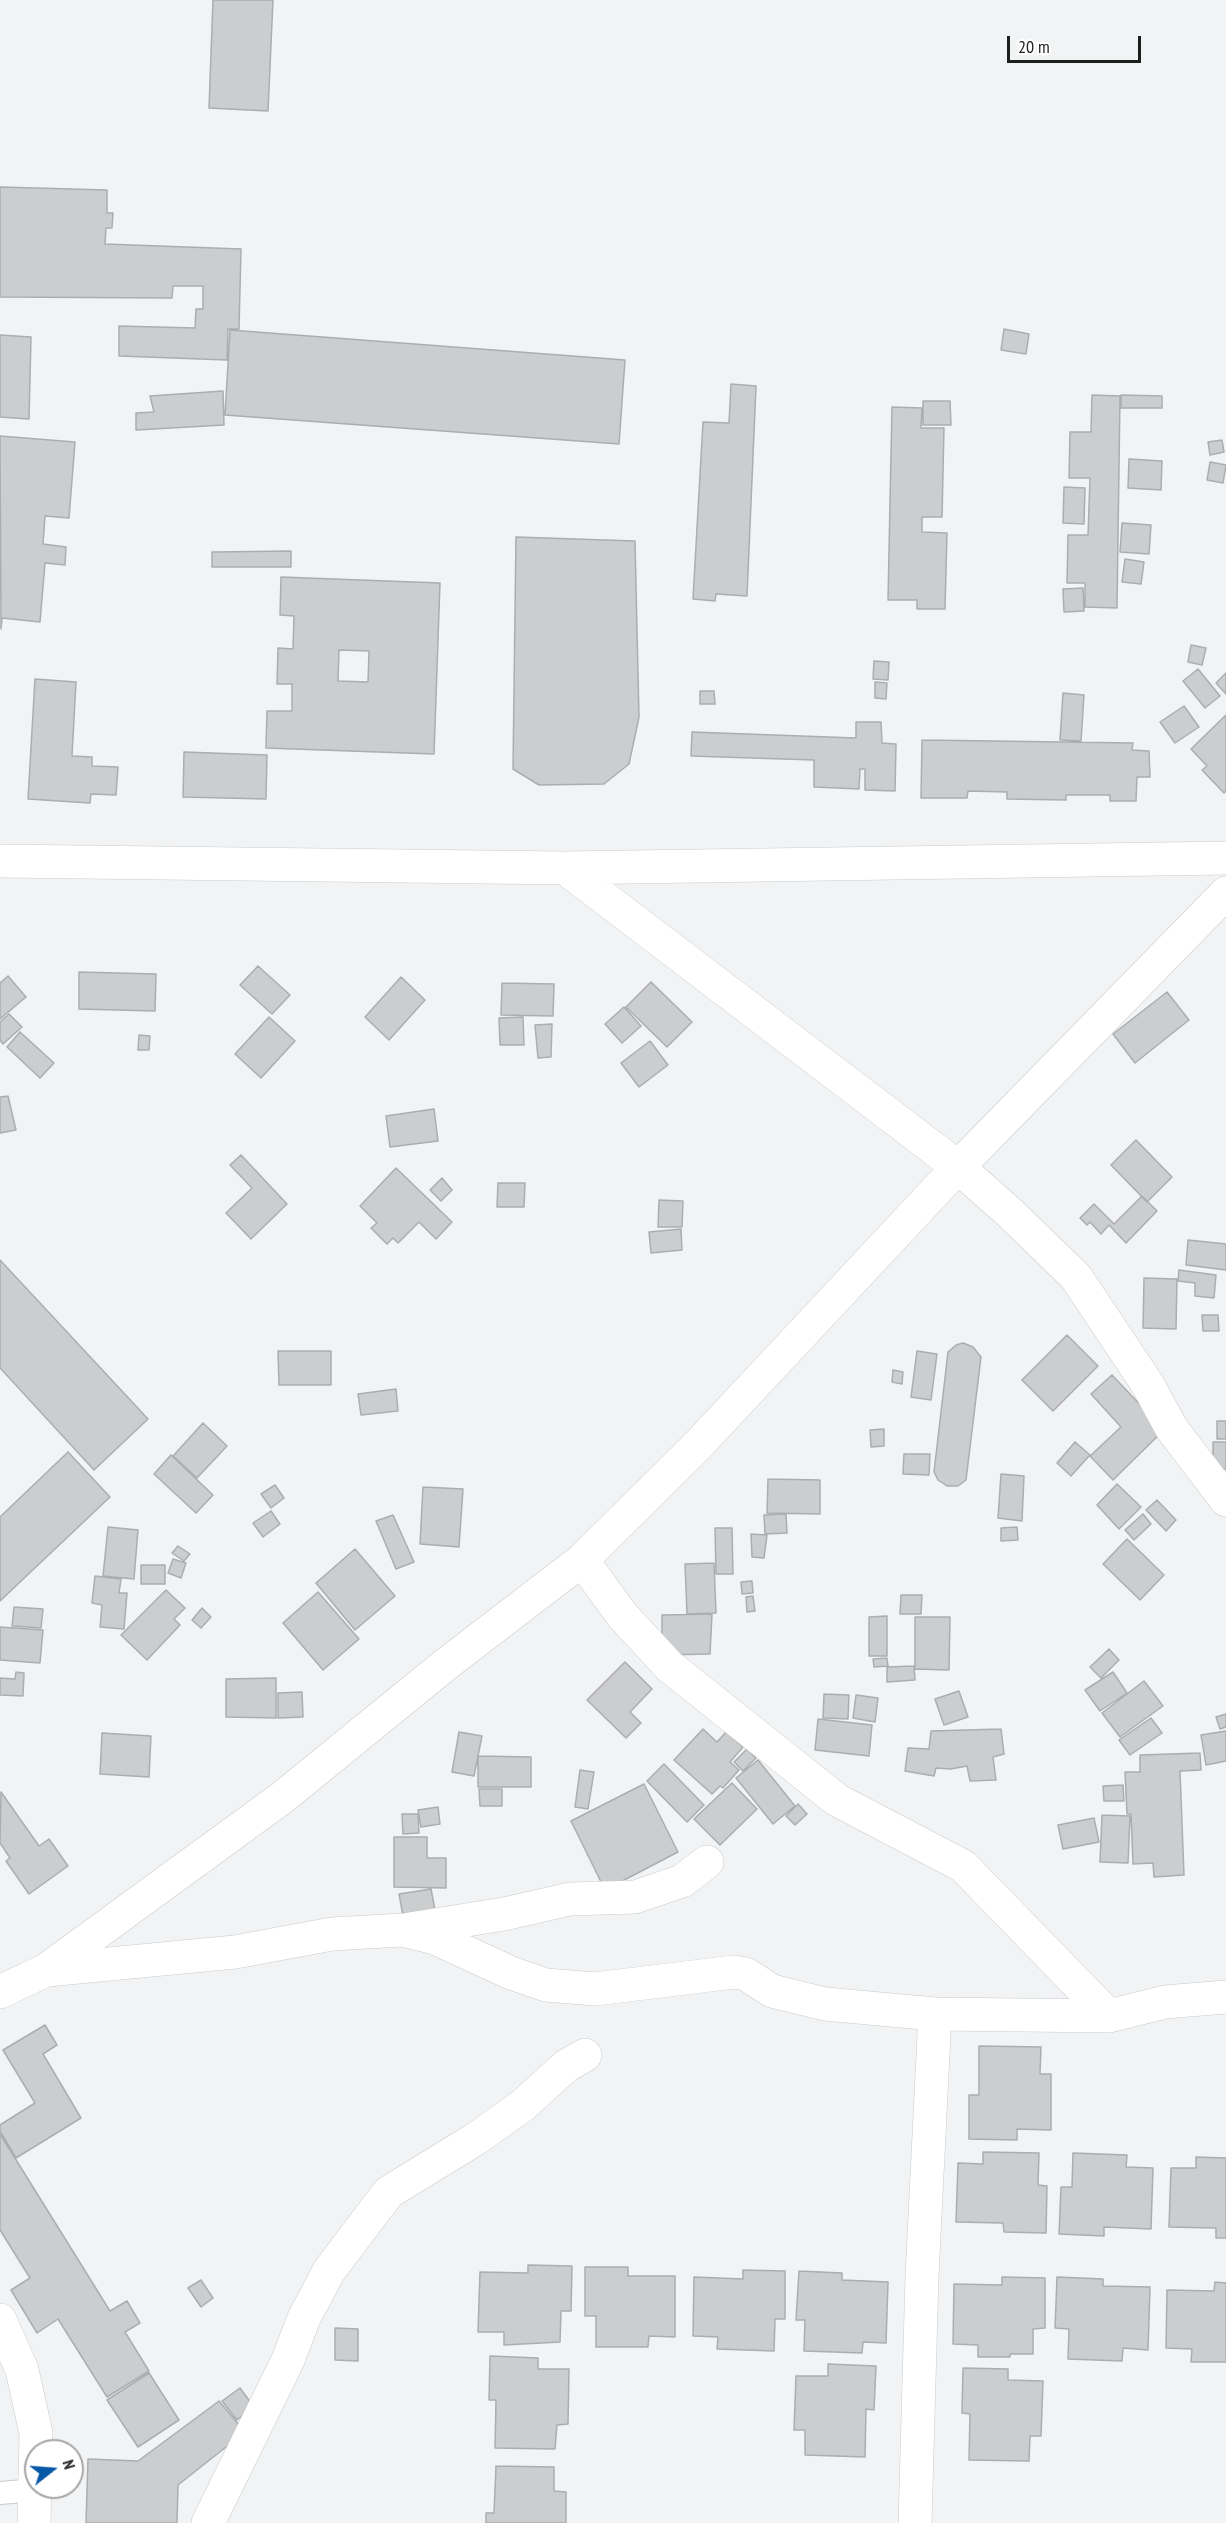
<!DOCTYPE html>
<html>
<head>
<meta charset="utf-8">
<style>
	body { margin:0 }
	#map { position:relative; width:1226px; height:2523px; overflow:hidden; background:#f2f3f4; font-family:"PT Sans Narrow",sans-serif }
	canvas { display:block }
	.north { position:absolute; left:24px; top:2439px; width:60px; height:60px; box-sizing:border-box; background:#fff; border:2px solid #a5a5a5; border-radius:50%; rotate:73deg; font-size:16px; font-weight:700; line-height:24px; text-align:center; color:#1d1e1e }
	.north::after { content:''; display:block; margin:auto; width:21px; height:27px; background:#0759a7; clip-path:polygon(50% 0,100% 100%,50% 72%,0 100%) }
	.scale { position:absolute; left:1007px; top:36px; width:134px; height:27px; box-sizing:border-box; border:3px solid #1d1e1e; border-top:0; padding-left:8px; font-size:18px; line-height:21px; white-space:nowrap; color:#1d1e1e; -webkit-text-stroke:4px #fff; paint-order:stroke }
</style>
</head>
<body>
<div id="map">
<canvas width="1226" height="2523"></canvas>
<div class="north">N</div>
<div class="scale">20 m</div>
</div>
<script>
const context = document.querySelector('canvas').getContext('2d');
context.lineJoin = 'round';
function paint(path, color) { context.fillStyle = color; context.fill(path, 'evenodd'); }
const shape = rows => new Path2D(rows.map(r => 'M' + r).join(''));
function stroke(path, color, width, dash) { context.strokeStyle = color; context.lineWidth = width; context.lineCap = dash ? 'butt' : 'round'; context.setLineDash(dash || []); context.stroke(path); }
const building = shape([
	[213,0,273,0,268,111,209,108,213,0],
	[0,187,107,190,107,213,113,213,112,228,106,228,105,244,241,249,239,329,228,329,227,360,119,356,119,326,195,328,196,309,203,309,203,286,173,286,172,298,0,297,0,187],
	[1004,329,1029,334,1026,354,1001,350,1004,329],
	[230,330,625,360,619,444,225,415,230,330],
	[0,335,31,337,29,419,0,417,0,335],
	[731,384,756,386,747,596,716,594,715,601,693,599,703,422,729,423,731,384],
	[223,391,224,425,136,430,136,413,154,412,150,396,223,391],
	[1092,395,1120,396,1117,608,1085,607,1085,583,1067,583,1068,535,1088,535,1090,478,1069,478,1070,432,1091,432,1092,395],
	[1121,395,1162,396,1162,408,1121,408,1121,395],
	[923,401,950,401,951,425,923,425,923,401],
	[892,407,922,408,921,428,944,428,942,517,922,517,922,532,947,533,945,609,917,609,917,600,888,600,892,407],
	[0,436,75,442,69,518,45,516,43,544,66,547,65,565,45,563,40,622,2,618,1,629,0,436],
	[1222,440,1224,452,1210,455,1208,442,1222,440],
	[1129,459,1162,461,1161,490,1128,488,1129,459],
	[1210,462,1226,465,1223,483,1207,480,1210,462],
	[1064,487,1085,488,1084,524,1063,523,1064,487],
	[1122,523,1151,525,1149,554,1120,552,1122,523],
	[516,537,635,541,639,717,629,764,604,784,539,785,513,769,516,537],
	[291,551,291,567,212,567,212,552,291,551],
	[1125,559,1144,562,1141,584,1122,582,1125,559],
	[281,577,440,583,434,754,266,748,267,711,292,711,292,684,277,684,278,648,293,649,294,616,280,615,281,577],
	[339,650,369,651,368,682,338,681,339,650],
	[1083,588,1084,611,1064,612,1063,589,1083,588],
	[1191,645,1206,648,1202,665,1188,662,1191,645],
	[874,661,889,662,888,680,873,679,874,661],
	[1198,669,1220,696,1205,708,1183,681,1198,669],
	[1226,673,1226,694,1216,683,1226,673],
	[35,679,76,682,72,756,92,757,92,766,118,767,116,795,91,794,90,803,28,799,35,679],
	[875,682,887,683,886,699,875,698,875,682],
	[700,691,714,691,715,704,700,704,700,691],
	[1063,693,1084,695,1081,741,1060,740,1063,693],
	[1184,706,1199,727,1175,743,1160,722,1184,706],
	[1226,715,1226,791,1224,793,1202,770,1207,766,1191,749,1226,715],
	[856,722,881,722,882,743,896,744,895,791,865,790,865,769,860,769,859,789,814,787,814,760,691,756,692,732,856,738,856,722],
	[922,740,1133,743,1132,750,1149,751,1150,777,1137,777,1136,801,1110,801,1110,795,1066,795,1066,800,1007,799,1007,792,968,791,967,798,921,798,922,740],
	[184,752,267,755,266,799,183,797,184,752],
	[258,966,290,995,272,1014,240,985,258,966],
	[79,972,156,974,155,1011,79,1009,79,972],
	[8,976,26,997,0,1019,0,983,8,976],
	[401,977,425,1000,389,1040,365,1017,401,977],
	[651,982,692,1022,667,1047,626,1007,651,982],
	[502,983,554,984,553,1016,501,1015,502,983],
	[1167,992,1189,1020,1135,1063,1113,1034,1167,992],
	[624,1007,641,1026,622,1043,605,1024,624,1007],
	[9,1014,22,1027,3,1044,0,1040,0,1022,9,1014],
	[269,1017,295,1041,261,1078,235,1054,269,1017],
	[523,1017,524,1045,500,1045,499,1018,523,1017],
	[552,1024,551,1057,538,1058,535,1025,552,1024],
	[20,1032,54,1063,40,1078,7,1047,20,1032],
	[139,1035,150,1036,149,1050,138,1050,139,1035],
	[650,1041,668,1065,639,1087,621,1063,650,1041],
	[8,1096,16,1130,0,1133,0,1097,8,1096],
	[434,1109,438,1141,390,1147,386,1116,434,1109],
	[1136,1140,1172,1177,1147,1202,1111,1165,1136,1140],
	[241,1155,287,1204,251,1239,226,1213,252,1188,230,1165,241,1155],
	[396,1168,452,1222,436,1239,419,1222,398,1243,393,1238,387,1244,371,1228,377,1223,360,1206,396,1168],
	[442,1178,452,1190,441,1201,430,1190,442,1178],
	[498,1183,525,1183,524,1207,497,1207,498,1183],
	[1142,1196,1157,1211,1126,1243,1109,1225,1101,1234,1090,1222,1087,1225,1080,1218,1094,1204,1114,1224,1142,1196],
	[659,1200,683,1201,682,1227,658,1227,659,1200],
	[681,1229,682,1250,651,1253,649,1232,681,1229],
	[1188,1240,1226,1244,1226,1270,1186,1265,1188,1240],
	[0,1260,148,1419,94,1470,0,1368,0,1260],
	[1179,1270,1216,1275,1214,1298,1195,1296,1195,1283,1178,1281,1179,1270],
	[1144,1278,1177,1279,1176,1329,1143,1328,1144,1278],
	[1202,1315,1218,1315,1219,1331,1203,1331,1202,1315],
	[1067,1335,1098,1366,1053,1411,1022,1380,1067,1335],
	[963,1343,973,1347,981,1357,966,1480,958,1486,947,1486,938,1480,934,1472,948,1352,956,1345,963,1343],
	[278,1351,331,1351,331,1385,279,1385,278,1351],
	[917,1351,937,1354,931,1400,911,1397,917,1351],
	[893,1370,903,1372,902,1384,892,1382,893,1370],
	[1112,1375,1164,1430,1113,1480,1090,1456,1121,1427,1091,1394,1112,1375],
	[396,1389,398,1411,361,1415,358,1394,396,1389],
	[1217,1421,1226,1421,1226,1439,1217,1439,1217,1421],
	[203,1423,227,1446,197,1478,173,1456,203,1423],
	[884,1429,884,1446,871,1447,870,1430,884,1429],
	[1075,1442,1090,1455,1071,1476,1057,1463,1075,1442],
	[1213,1442,1226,1442,1226,1469,1213,1469,1213,1442],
	[68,1452,110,1497,0,1601,0,1517,68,1452],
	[904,1454,930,1454,929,1475,903,1474,904,1454],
	[171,1455,213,1495,196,1513,154,1474,171,1455],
	[1001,1474,1024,1476,1022,1521,998,1518,1001,1474],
	[768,1479,820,1480,820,1514,767,1513,768,1479],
	[1117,1484,1141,1507,1119,1529,1097,1505,1117,1484],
	[275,1485,284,1498,271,1508,261,1494,275,1485],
	[423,1487,463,1489,459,1547,420,1544,423,1487],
	[1157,1500,1176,1520,1166,1531,1146,1510,1157,1500],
	[271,1511,280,1524,263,1537,253,1523,271,1511],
	[786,1514,787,1533,765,1534,764,1515,786,1514],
	[1143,1514,1151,1524,1134,1540,1125,1530,1143,1514],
	[393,1515,414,1562,396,1569,376,1521,393,1515],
	[108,1527,138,1530,134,1579,103,1576,108,1527],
	[1017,1527,1018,1540,1001,1541,1001,1528,1017,1527],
	[715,1528,732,1528,733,1574,716,1574,715,1528],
	[751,1534,767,1535,764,1558,752,1557,751,1534],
	[1127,1539,1164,1575,1140,1600,1103,1564,1127,1539],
	[178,1546,190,1554,184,1561,172,1553,178,1546],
	[355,1549,395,1596,355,1630,316,1583,355,1549],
	[173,1559,186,1563,181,1578,168,1573,173,1559],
	[714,1563,716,1613,687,1614,685,1564,714,1563],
	[141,1565,165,1565,165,1584,141,1584,141,1565],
	[95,1576,121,1579,119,1593,127,1593,124,1629,100,1627,102,1605,92,1603,95,1576],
	[752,1581,753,1593,742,1594,741,1582,752,1581],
	[166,1590,185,1608,174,1619,180,1625,147,1660,121,1635,166,1590],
	[318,1592,359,1639,323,1670,283,1623,318,1592],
	[901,1595,922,1595,921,1614,900,1614,901,1595],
	[753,1596,755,1611,747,1612,746,1597,753,1596],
	[14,1607,43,1609,41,1628,12,1626,14,1607],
	[202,1608,211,1617,201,1628,192,1620,202,1608],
	[712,1614,710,1654,662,1655,662,1615,712,1614],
	[887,1616,887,1656,869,1656,869,1617,887,1616],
	[915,1617,950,1617,949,1670,915,1669,915,1617],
	[0,1627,43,1630,40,1663,0,1660,0,1627],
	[1109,1649,1119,1660,1101,1678,1090,1667,1109,1649],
	[887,1658,888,1666,874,1667,873,1659,887,1658],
	[625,1662,652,1689,630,1712,641,1723,626,1738,587,1700,625,1662],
	[914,1666,915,1680,887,1682,887,1667,914,1666],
	[16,1672,24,1673,23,1696,0,1695,0,1678,15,1679,16,1672],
	[1113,1672,1127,1693,1100,1711,1085,1690,1113,1672],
	[276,1678,276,1718,226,1717,226,1679,276,1678],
	[1144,1681,1163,1706,1120,1737,1102,1713,1144,1681],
	[959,1691,968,1717,944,1725,935,1699,959,1691],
	[302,1692,303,1717,278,1718,278,1693,302,1692],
	[824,1694,849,1695,848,1719,823,1718,824,1694],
	[856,1695,878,1698,875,1722,853,1718,856,1695],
	[1226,1714,1226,1727,1220,1729,1216,1717,1226,1714],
	[1151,1718,1162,1733,1130,1755,1119,1740,1151,1718],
	[818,1719,872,1725,869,1756,815,1750,818,1719],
	[703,1729,717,1742,726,1732,743,1747,730,1762,739,1770,723,1788,720,1786,712,1794,674,1760,703,1729],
	[1001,1729,1004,1754,993,1757,996,1780,970,1781,967,1766,951,1769,936,1768,934,1776,905,1771,908,1748,929,1749,931,1731,1001,1729],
	[1226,1731,1226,1761,1206,1765,1201,1735,1226,1731],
	[459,1732,482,1736,474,1776,452,1772,459,1732],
	[102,1733,151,1736,149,1777,100,1774,102,1733],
	[747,1749,756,1758,743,1771,734,1762,747,1749],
	[1200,1753,1201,1770,1180,1771,1184,1875,1154,1877,1153,1863,1133,1864,1131,1814,1127,1814,1125,1772,1140,1772,1140,1755,1200,1753],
	[478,1756,531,1757,531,1787,478,1787,478,1756],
	[758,1760,795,1806,773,1824,736,1778,758,1760],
	[664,1764,704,1805,687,1822,647,1781,664,1764],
	[580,1770,594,1772,588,1809,575,1807,580,1770],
	[732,1783,757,1809,720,1845,694,1819,732,1783],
	[644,1784,678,1852,605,1890,571,1821,644,1784],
	[1123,1785,1124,1801,1104,1801,1103,1786,1123,1785],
	[479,1789,502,1789,502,1806,480,1806,479,1789],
	[1,1792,39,1846,49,1839,68,1866,29,1894,6,1861,10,1858,0,1843,1,1792],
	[798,1804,807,1814,795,1825,786,1816,798,1804],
	[438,1807,440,1824,421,1827,418,1810,438,1807],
	[402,1814,418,1814,419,1833,403,1834,402,1814],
	[1102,1815,1130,1816,1128,1863,1100,1862,1102,1815],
	[1094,1818,1099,1842,1063,1849,1058,1825,1094,1818],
	[394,1837,427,1837,427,1858,446,1858,446,1888,394,1887,394,1837],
	[431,1889,435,1910,403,1916,399,1894,431,1889],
	[45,2025,57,2045,43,2054,81,2118,16,2158,0,2131,0,2125,35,2103,3,2050,45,2025],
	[979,2046,1041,2047,1040,2074,1051,2074,1051,2130,1017,2129,1017,2140,969,2139,969,2095,979,2095,979,2046],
	[0,2134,110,2311,127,2301,140,2323,125,2332,149,2371,107,2397,58,2319,37,2333,11,2290,30,2278,0,2230,0,2134],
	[983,2152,1039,2153,1038,2185,1047,2186,1046,2233,1004,2232,1003,2223,956,2222,958,2163,983,2164,983,2152],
	[1073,2153,1127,2155,1126,2167,1153,2168,1151,2229,1104,2227,1104,2236,1059,2234,1061,2187,1072,2187,1073,2153],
	[1196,2157,1226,2158,1226,2238,1216,2238,1216,2228,1169,2227,1171,2168,1196,2168,1196,2157],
	[528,2265,572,2266,571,2311,561,2311,560,2342,504,2345,504,2332,478,2332,480,2272,528,2273,528,2265],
	[585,2267,628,2267,628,2276,675,2276,675,2337,649,2336,648,2347,596,2347,596,2316,585,2316,585,2267],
	[743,2270,785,2271,785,2319,775,2319,774,2351,717,2349,718,2337,693,2336,694,2277,743,2279,743,2270],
	[799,2271,842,2273,842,2280,888,2282,886,2343,863,2342,862,2353,804,2351,805,2320,796,2320,799,2271],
	[1002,2277,1045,2278,1045,2328,1033,2329,1033,2354,1010,2354,1010,2357,978,2357,978,2345,953,2344,954,2284,1002,2285,1002,2277],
	[1057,2277,1103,2279,1103,2286,1150,2287,1148,2350,1123,2348,1122,2361,1068,2359,1069,2329,1055,2328,1057,2277],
	[201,2280,213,2298,201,2307,188,2288,201,2280],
	[1215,2282,1226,2283,1226,2362,1191,2362,1192,2349,1166,2348,1167,2290,1214,2291,1215,2282],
	[335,2328,358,2329,358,2361,335,2360,335,2328],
	[490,2356,538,2358,538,2369,569,2369,568,2424,557,2425,555,2449,495,2448,496,2400,489,2400,490,2356],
	[828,2364,876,2366,874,2410,866,2409,865,2457,805,2455,805,2430,794,2430,796,2376,828,2376,828,2364],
	[963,2368,1008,2369,1008,2380,1043,2381,1041,2436,1030,2436,1029,2461,969,2460,970,2414,962,2413,963,2368],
	[149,2373,179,2420,138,2447,107,2400,149,2373],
	[240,2388,254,2407,237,2420,222,2401,240,2388],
	[219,2401,245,2432,178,2485,177,2523,86,2523,88,2459,138,2461,219,2401],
	[496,2466,554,2467,554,2491,566,2492,566,2523,486,2523,486,2513,494,2513,496,2466]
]);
paint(building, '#cccdce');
stroke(building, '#acadae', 1.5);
const service = shape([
	[0,2493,35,2490]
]);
const minor = shape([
	[0,861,565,868,1226,858],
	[565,868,958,1167,1010,1213,1076,1277,1148,1385,1172,1429,1226,1500],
	[582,1560,622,1615,669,1666,837,1800,963,1866,1109,2016,1165,2002,1226,1997],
	[410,1929,504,1914,570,1899,635,1897,682,1881,707,1862],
	[47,1970,235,1952,332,1934,402,1930,435,1938,511,1973,546,1985,595,1989,734,1972,746,1974,772,1991,825,2004,935,2014,1109,2016],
	[0,1992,46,1970,283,1797,445,1665,582,1560,698,1445,958,1167,1226,893],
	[0,2320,22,2370,36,2433,34,2523],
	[208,2523,288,2360,304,2318,329,2271,375,2210,389,2192,474,2140,522,2106,566,2066,585,2055],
	[915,2523,922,2276,935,2014]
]);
stroke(service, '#cacbcc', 24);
stroke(minor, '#cacbcc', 34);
stroke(service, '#fff', 22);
stroke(minor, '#fff', 33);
</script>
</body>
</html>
